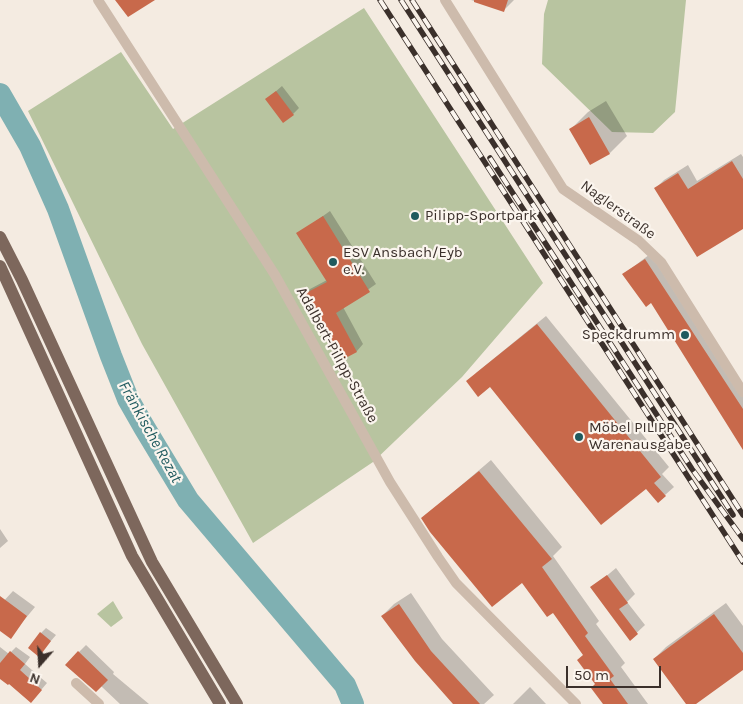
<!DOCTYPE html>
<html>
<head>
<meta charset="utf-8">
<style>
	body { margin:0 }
	#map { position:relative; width:743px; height:704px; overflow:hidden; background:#f4ebe1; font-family:Karla,sans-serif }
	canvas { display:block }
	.north { position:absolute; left:15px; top:639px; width:50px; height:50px; -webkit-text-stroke:4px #fbf5ee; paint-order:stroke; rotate:199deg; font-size:14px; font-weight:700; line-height:20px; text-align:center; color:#3b302b }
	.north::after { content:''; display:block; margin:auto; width:18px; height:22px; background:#3b302b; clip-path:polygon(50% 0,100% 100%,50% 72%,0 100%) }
	.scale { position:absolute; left:566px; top:666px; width:95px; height:22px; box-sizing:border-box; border:2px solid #3b302b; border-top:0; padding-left:6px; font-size:15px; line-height:18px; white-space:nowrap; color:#3b302b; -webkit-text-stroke:4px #fbf5ee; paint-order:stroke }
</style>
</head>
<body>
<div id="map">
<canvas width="743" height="704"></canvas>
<div class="north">N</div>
<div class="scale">50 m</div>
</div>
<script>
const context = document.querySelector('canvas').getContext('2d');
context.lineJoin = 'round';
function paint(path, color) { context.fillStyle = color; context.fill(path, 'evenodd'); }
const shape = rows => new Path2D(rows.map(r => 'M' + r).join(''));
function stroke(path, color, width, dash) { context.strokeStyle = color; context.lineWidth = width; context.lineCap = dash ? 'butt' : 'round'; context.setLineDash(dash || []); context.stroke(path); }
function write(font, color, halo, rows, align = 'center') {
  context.font = font + ' Karla,sans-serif'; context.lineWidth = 4.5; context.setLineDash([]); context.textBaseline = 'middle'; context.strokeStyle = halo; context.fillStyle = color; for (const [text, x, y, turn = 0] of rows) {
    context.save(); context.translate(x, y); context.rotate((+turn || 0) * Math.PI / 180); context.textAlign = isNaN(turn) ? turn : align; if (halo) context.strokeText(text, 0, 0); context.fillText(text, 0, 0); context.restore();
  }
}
paint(shape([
	[548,0,686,0,675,112,653,133,612,132,542,64,544,14],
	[364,8,543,283,462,377,373,462,253,543,142,344,28,111,121,52,173,129],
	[113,601,123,618,111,627,97,614]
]), '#b8c4a0');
paint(shape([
	[471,0,514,0,504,10],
	[282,86,299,108,293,114,267,99],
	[606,101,627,136,610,153,591,164,571,129,588,112],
	[741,154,743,157,743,227,655,189,664,180,688,165,697,181],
	[330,211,376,284,343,307,363,344,357,351,339,361,303,296,310,289,327,280,298,234],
	[654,251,743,387,743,447,652,302,624,274],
	[546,316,669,467,662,474,674,487,665,495,646,487,476,373],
	[491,460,562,547,553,556,599,621,596,624,625,663,621,667,648,704,604,704,584,655,553,611,523,581,423,518],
	[0,529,8,541,0,548],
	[616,568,635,594,627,602,645,625,630,639,592,588],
	[13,591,35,607,10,637,0,629,0,605],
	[411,593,442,639,494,695,484,704,454,704,382,616,394,604],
	[726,603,743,626,743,668,694,704,688,704,654,659,666,647],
	[46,628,56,635,44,649,41,633],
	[86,645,114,672,113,674,149,704,120,704,101,686,66,665],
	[0,647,9,654,16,647,30,657,25,664,47,683,36,696,0,678],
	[530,687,546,704,513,704]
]), '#0003');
stroke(shape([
	[0,94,30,146,58,209,111,356,128,399,144,427,188,500,345,685,353,704]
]), '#7fb0b2', 22);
paint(shape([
	[115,0,155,0,128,17],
	[474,0,508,0,504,12,474,2],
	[276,91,294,115,283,123,265,99],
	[589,117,610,154,590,165,569,129],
	[732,161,743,179,743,229,697,257,654,188,678,173,688,189],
	[323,216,370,292,336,313,357,352,338,362,302,295,327,282,296,233],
	[645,259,743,409,743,450,651,303,646,307,622,274],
	[537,324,661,477,654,483,666,496,658,503,646,489,601,525,490,387,478,397,466,381],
	[479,471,552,559,542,567,588,633,585,636,614,676,610,679,628,704,603,704,591,688,595,684,577,660,583,655,553,613,547,617,522,583,492,607,430,532,421,518],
	[607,575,628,603,619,609,638,634,630,641,590,587],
	[0,596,27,616,11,639,0,631],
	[399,604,431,651,480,704,453,704,415,661,381,616],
	[714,614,743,653,743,670,696,704,686,704,653,659],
	[40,632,51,641,39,657,28,648],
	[10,651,25,664,20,670,42,690,31,703,9,684,8,685,0,679,0,663],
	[78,651,108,680,96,692,65,665]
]), '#c8694b');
stroke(shape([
	[98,0,275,275,390,482,438,557,456,583,576,704],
	[445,0,563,189,639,241,661,262,743,392],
	[76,683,99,704]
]), '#cdbbac', 10);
stroke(shape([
	[0,237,22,280,152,562,237,704],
	[0,266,132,556,220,704]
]), '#7d675c', 12);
const rail = shape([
	[380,0,743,562],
	[401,0,733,515],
	[412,0,743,515],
	[490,158,692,469,743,539]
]);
stroke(rail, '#3b302b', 5.5);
stroke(rail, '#fbf5ee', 4, [11]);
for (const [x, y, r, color] of [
	[415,216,5,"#1f5a5e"],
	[333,262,5,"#1f5a5e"],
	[685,335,5,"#1f5a5e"],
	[579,437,5,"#1f5a5e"]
]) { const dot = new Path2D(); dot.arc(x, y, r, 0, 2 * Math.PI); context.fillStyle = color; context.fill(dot); stroke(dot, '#fbf5ee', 2); }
write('15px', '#3b302b', '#fbf5ee', [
	["Naglerstraße",618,210,36],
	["Adalbert-Pilipp-Straße",337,355,61]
]);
write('15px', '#3b302b', '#fbf5ee', [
	["Pilipp-Sportpark",425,216],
	["ESV Ansbach/Eyb",343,253],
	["e.V.",343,270],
	["Speckdrumm",675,335,"right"],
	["Möbel PILIPP",589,428],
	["Warenausgabe",589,445]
], 'left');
write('italic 16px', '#1f5a5e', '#fbf5ee', [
	["Fränkische Rezat",150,432,61]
]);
</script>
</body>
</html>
